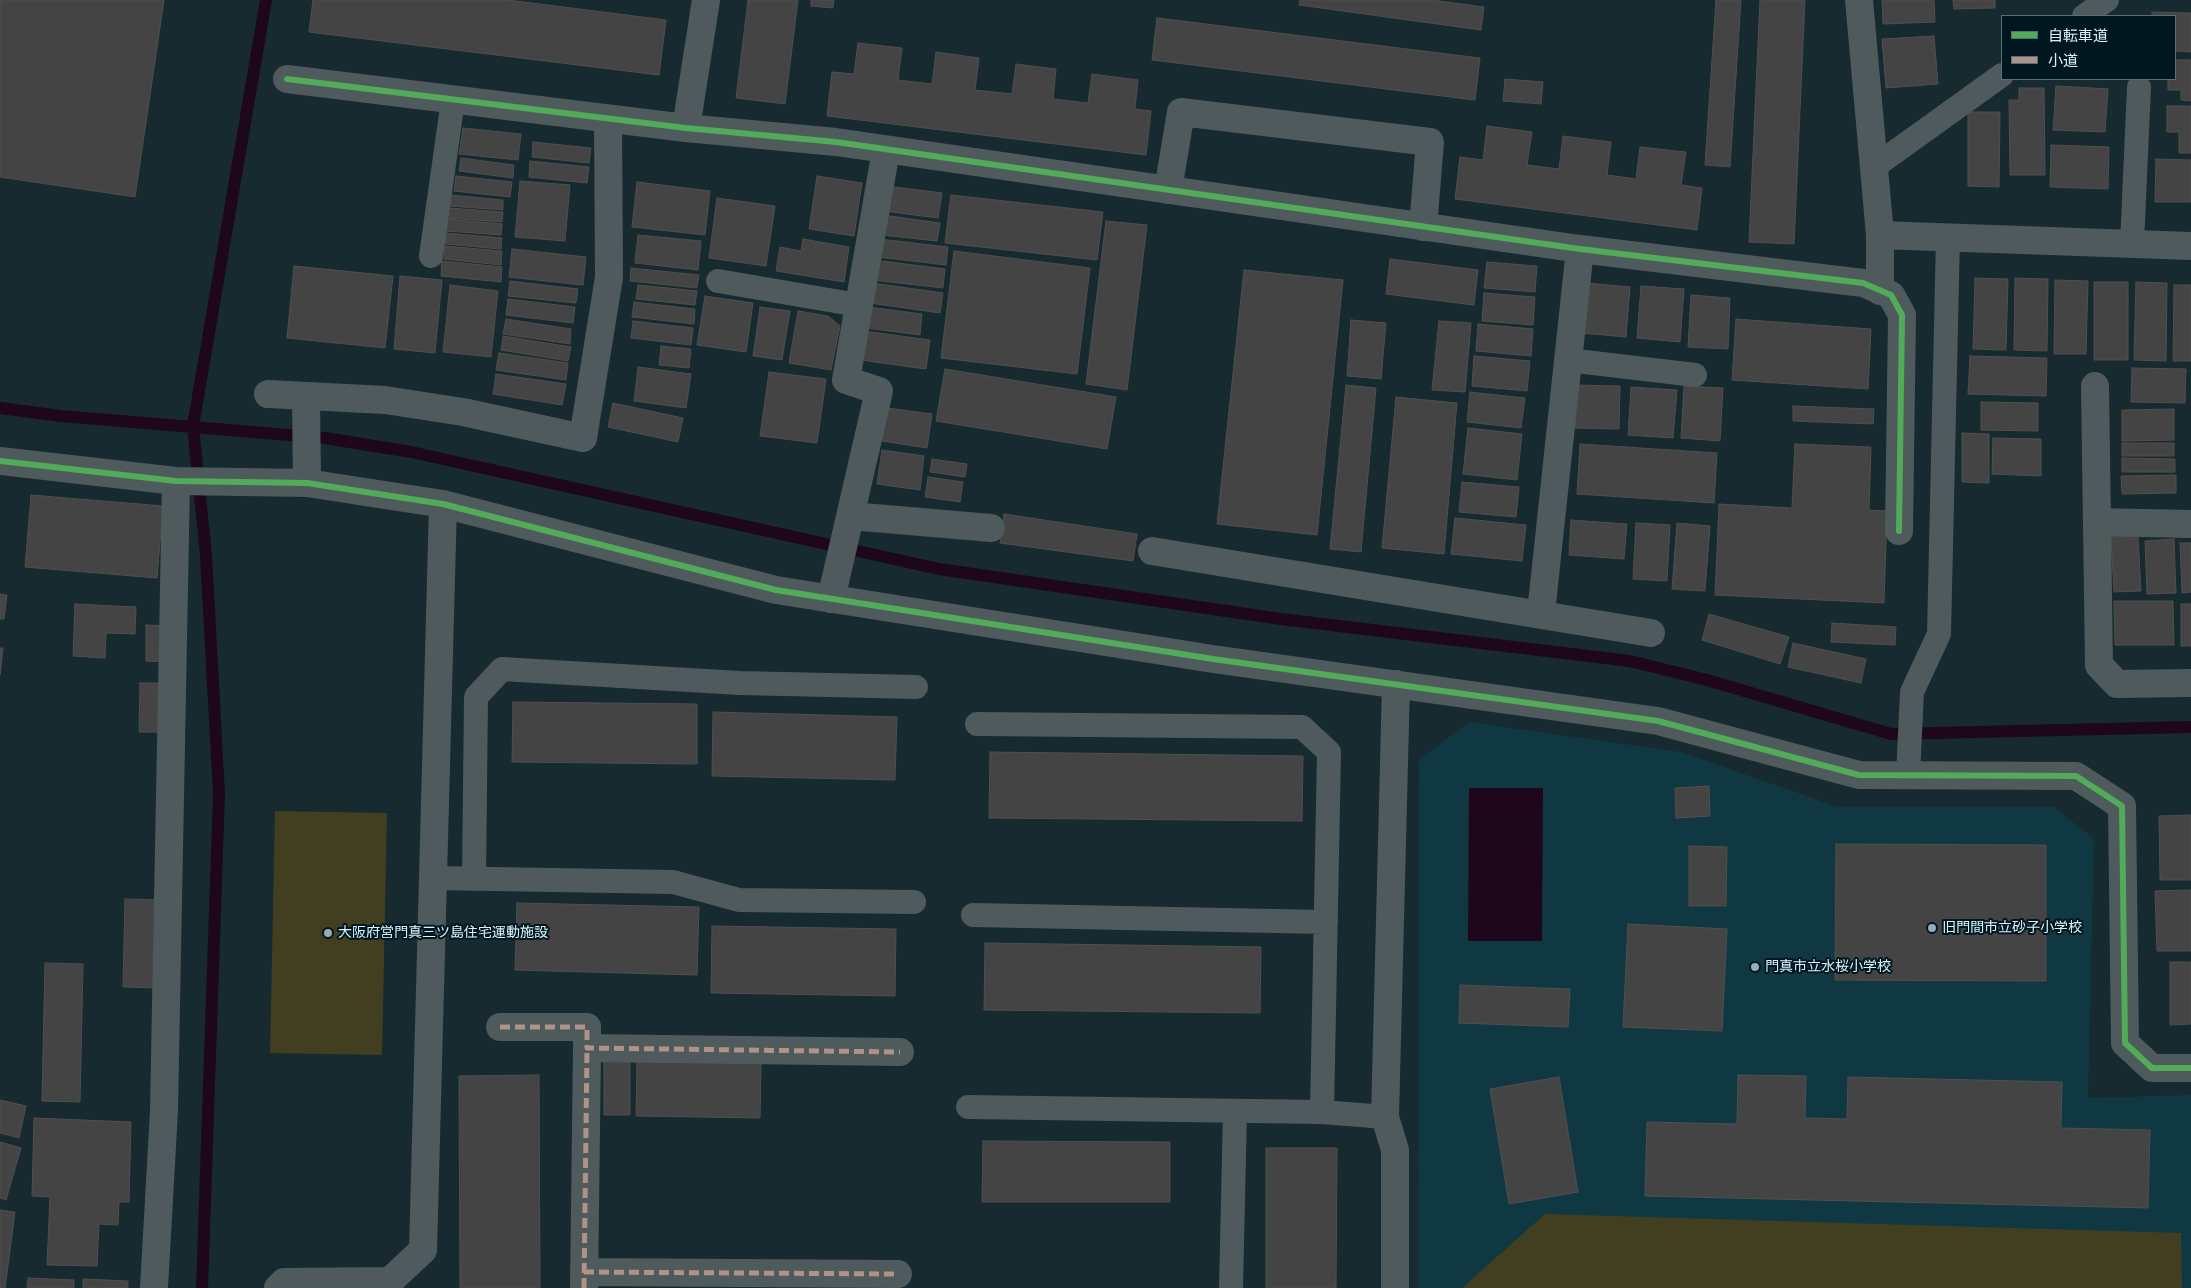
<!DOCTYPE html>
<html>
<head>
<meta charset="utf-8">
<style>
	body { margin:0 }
	#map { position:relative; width:2191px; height:1288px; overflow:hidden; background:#162a30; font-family:"PT Sans Narrow","Noto Sans JP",sans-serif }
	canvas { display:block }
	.legend { position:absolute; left:2001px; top:15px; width:175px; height:65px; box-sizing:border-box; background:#00171f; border:1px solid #576f78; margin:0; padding:6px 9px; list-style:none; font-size:15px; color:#daf4fd }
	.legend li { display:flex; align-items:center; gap:10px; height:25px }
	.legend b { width:25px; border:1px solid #576f78 }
</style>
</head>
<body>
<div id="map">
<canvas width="2191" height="1288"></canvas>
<ul class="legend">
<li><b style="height:6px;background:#51ab58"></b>自転車道</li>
<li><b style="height:6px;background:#af9288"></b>小道</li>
</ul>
</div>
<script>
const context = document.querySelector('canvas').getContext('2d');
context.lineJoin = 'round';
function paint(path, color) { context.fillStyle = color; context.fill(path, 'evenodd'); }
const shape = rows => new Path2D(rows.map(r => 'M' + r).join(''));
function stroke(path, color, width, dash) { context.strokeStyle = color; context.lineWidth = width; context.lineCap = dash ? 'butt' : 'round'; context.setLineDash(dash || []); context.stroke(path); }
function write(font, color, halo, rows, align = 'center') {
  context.font = font + ' "PT Sans Narrow","Noto Sans JP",sans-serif'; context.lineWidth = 4; context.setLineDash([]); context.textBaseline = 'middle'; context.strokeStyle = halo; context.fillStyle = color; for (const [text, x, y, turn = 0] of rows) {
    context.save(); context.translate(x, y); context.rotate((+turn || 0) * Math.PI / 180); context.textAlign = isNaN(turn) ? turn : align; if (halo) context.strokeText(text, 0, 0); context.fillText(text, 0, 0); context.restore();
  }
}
paint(shape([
	[1469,722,1681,752,1838,807,2054,807,2094,839,2088,1098,2191,1095,2191,1288,1418,1288,1419,760]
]), '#103843');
paint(shape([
	[275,811,387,813,382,1055,270,1053],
	[1545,1214,2181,1233,2182,1288,1462,1288]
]), '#413f20');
paint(shape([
	[1469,788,1543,788,1542,941,1468,941]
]), '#1f071b');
stroke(shape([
	[0,408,61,416,325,438,411,452,939,569,1281,619,1630,661,1707,680,1891,734,2191,727],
	[202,1288,219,794,206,555,193,426,266,0]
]), '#1f071b', 12);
const building = shape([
	[0,0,164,0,135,197,0,177,0,0],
	[313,0,508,0,666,20,659,75,309,32,313,0],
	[748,0,798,0,785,104,736,98,748,0],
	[811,0,834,0,833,8,811,6,811,0],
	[1300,0,1433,0,1484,7,1481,30,1299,5,1300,0],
	[1716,0,1741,0,1730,167,1705,165,1716,0],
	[1760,0,1805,0,1794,244,1749,242,1760,0],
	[1882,0,1934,0,1935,22,1883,24,1882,0],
	[1953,0,1995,0,1995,8,1954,9,1953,0],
	[2152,12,2191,13,2191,52,2175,51,2175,16,2152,16,2152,12],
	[1157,18,1480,58,1475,100,1152,60,1157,18],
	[1934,36,1938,84,1886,88,1882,39,1934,36],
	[858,43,902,48,898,80,932,84,936,52,979,58,975,90,1012,94,1016,64,1056,69,1053,99,1088,103,1092,74,1138,80,1135,109,1151,111,1146,155,827,116,832,72,854,74,858,43],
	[2175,60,2191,60,2191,101,2181,100,2181,90,2168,90,2168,79,2175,79,2175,60],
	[1505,79,1543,82,1541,104,1503,101,1505,79],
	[2056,86,2108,89,2105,132,2053,130,2056,86],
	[2019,88,2044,88,2045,175,2010,175,2009,100,2019,100,2019,88],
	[2167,106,2191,106,2191,153,2179,153,2179,132,2167,132,2167,106],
	[1968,112,2000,112,1999,187,1968,186,1968,112],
	[1487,126,1532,132,1527,165,1559,169,1563,136,1611,142,1607,175,1636,179,1640,147,1686,152,1681,185,1702,188,1697,230,1455,199,1460,157,1483,160,1487,126],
	[463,128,521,134,518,160,459,154,463,128],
	[533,142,591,148,589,163,532,157,533,142],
	[2051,145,2109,147,2108,189,2050,187,2051,145],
	[461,158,514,165,513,178,459,171,461,158],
	[2156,159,2191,160,2191,202,2155,202,2156,159],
	[530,161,589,167,587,183,529,177,530,161],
	[456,176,512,182,510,197,454,191,456,176],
	[817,176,862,183,854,236,809,229,817,176],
	[520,181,570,185,565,241,515,237,520,181],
	[637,182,710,191,705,235,632,227,637,182],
	[887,186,942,193,938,218,884,211,887,186],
	[451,195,503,200,503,210,450,206,451,195],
	[951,195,1103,212,1097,260,945,243,951,195],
	[717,198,775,206,766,266,709,258,717,198],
	[449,208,503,212,502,222,448,218,449,208],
	[883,215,940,223,937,241,881,235,883,215],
	[447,219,502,224,501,235,446,231,447,219],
	[1106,221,1147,225,1127,390,1086,384,1106,221],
	[446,233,502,238,501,249,445,244,446,233],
	[638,235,701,241,698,270,635,263,638,235],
	[803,239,849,247,844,282,776,271,780,247,801,251,803,239],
	[879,239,948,247,946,265,877,257,879,239],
	[445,246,502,251,501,265,444,259,445,246],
	[512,249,586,257,583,285,509,277,512,249],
	[954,251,1090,268,1077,374,941,358,954,251],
	[1390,259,1478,270,1474,305,1386,294,1390,259],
	[874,260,945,269,943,288,872,280,874,260],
	[442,261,502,267,501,282,441,276,442,261],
	[1487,262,1537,266,1535,292,1484,288,1487,262],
	[294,266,393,276,385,348,287,338,294,266],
	[631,268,699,275,697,288,630,281,631,268],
	[1244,270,1343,280,1317,535,1217,524,1244,270],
	[400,276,442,280,435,353,394,349,400,276],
	[1975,278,2008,279,2006,350,1973,349,1975,278],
	[2015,278,2048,279,2047,351,2014,350,2015,278],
	[2055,280,2088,281,2086,354,2054,354,2055,280],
	[510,281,578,289,576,303,508,296,510,281],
	[2094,282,2128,282,2128,360,2094,360,2094,282],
	[2136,282,2167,283,2166,361,2134,360,2136,282],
	[872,283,943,293,940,313,870,303,872,283],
	[1586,283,1630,287,1626,337,1581,333,1586,283],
	[450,285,498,291,491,357,443,352,450,285],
	[638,285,697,291,695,305,636,299,638,285],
	[2174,285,2191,285,2191,361,2173,361,2174,285],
	[1641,286,1684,289,1680,342,1637,338,1641,286],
	[1484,293,1535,297,1533,325,1482,321,1484,293],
	[1691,295,1730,298,1728,349,1688,347,1691,295],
	[705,296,753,303,746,352,697,345,705,296],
	[508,299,575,307,573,323,506,315,508,299],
	[634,302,695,309,694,324,632,317,634,302],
	[760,307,790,311,782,360,753,356,760,307],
	[868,307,922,314,920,335,866,328,868,307],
	[798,311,828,316,840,326,831,370,789,363,798,311],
	[506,319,571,329,570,344,503,334,506,319],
	[1736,319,1871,329,1868,389,1732,380,1736,319],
	[1351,320,1386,323,1381,379,1347,376,1351,320],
	[633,321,693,328,691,345,631,338,633,321],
	[1439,321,1471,323,1465,392,1432,390,1439,321],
	[1478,324,1533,329,1531,356,1476,351,1478,324],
	[864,331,930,340,926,369,860,360,864,331],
	[503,336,571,347,568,361,501,350,503,336],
	[661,346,691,349,689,368,659,365,661,346],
	[499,353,568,363,566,380,496,370,499,353],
	[1474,356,1530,361,1527,391,1472,386,1474,356],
	[1970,356,2047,358,2046,396,1968,394,1970,356],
	[638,367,691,374,686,408,634,401,638,367],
	[2132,368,2186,369,2185,403,2131,402,2132,368],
	[945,369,1116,397,1107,449,936,421,945,369],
	[769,372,826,379,817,443,760,436,769,372],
	[496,374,566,384,562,405,493,394,496,374],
	[1346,385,1376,388,1361,552,1330,549,1346,385],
	[1575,385,1620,386,1619,429,1575,428,1575,385],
	[1684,386,1723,388,1720,441,1681,438,1684,386],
	[1631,387,1677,390,1673,438,1628,435,1631,387],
	[1470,392,1525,398,1521,428,1467,422,1470,392],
	[1396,397,1457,403,1444,554,1382,548,1396,397],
	[1981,402,2038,403,2038,431,1981,430,1981,402],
	[613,403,683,418,678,442,608,427,613,403],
	[1793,406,1874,409,1873,424,1793,421,1793,406],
	[887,408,932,414,927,448,882,441,887,408],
	[2174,409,2174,440,2122,441,2122,410,2174,409],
	[1468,428,1522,434,1517,480,1463,474,1468,428],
	[1962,433,1989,434,1989,483,1962,482,1962,433],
	[1993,438,2041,439,2041,476,1992,474,1993,438],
	[2122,443,2174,443,2174,456,2122,456,2122,443],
	[1580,444,1717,453,1714,503,1577,494,1580,444],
	[1795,444,1871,447,1869,510,1887,511,1884,603,1715,595,1719,504,1792,508,1795,444],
	[882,450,924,456,920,490,877,484,882,450],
	[2122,458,2175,459,2175,472,2122,472,2122,458],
	[932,459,967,464,965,477,930,472,932,459],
	[2176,475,2176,493,2122,494,2121,476,2176,475],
	[928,477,963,482,960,502,925,497,928,477],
	[1462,482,1519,487,1516,517,1459,512,1462,482],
	[31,495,163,506,157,578,25,567,31,495],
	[1004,514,1137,534,1133,561,1000,543,1004,514],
	[1455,518,1526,525,1522,561,1451,554,1455,518],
	[1571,520,1627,524,1624,559,1569,555,1571,520],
	[1636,523,1670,525,1667,581,1633,579,1636,523],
	[1677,523,1710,526,1705,591,1672,589,1677,523],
	[2138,536,2141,591,2114,592,2111,537,2138,536],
	[2174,539,2176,593,2147,594,2145,541,2174,539],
	[2180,543,2191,543,2191,592,2182,593,2180,543],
	[0,594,7,595,4,619,0,619,0,594],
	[2114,601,2173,601,2174,645,2115,645,2114,601],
	[75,604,136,607,135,634,106,633,105,658,73,656,75,604],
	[2181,604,2191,604,2191,646,2181,646,2181,604],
	[1709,614,1789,637,1780,664,1702,640,1709,614],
	[1832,623,1896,627,1895,645,1831,642,1832,623],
	[146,625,167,626,166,662,146,661,146,625],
	[1793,643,1866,659,1861,683,1788,667,1793,643],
	[0,648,3,648,0,675,0,648],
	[140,683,165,683,165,732,139,732,140,683],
	[513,702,697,704,697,764,512,762,513,702],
	[713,712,897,717,895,780,712,776,713,712],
	[990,752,1303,756,1302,821,989,818,990,752],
	[1709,786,1710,816,1676,818,1675,788,1709,786],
	[2191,815,2191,880,2160,880,2159,816,2191,815],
	[1836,844,2046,845,2046,981,1835,980,1836,844],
	[1689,846,1727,847,1726,906,1689,906,1689,846],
	[2191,890,2191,951,2157,951,2155,891,2191,890],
	[125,899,159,900,157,988,123,987,125,899],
	[517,903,699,907,697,975,515,970,517,903],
	[1628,924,1727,929,1722,1031,1623,1027,1628,924],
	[712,926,896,929,895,996,711,993,712,926],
	[985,943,1261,947,1260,1013,984,1010,985,943],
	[2170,962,2191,962,2191,1024,2170,1025,2170,962],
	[45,963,83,964,80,1102,42,1101,45,963],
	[1460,985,1570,989,1568,1027,1459,1023,1460,985],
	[604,1057,630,1057,630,1115,604,1115,604,1057],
	[637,1061,761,1063,760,1118,636,1116,637,1061],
	[539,1075,540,1288,460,1288,459,1076,539,1075],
	[1738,1075,1806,1076,1805,1118,1847,1119,1848,1077,2062,1082,2061,1128,2150,1130,2148,1208,1645,1196,1647,1122,1737,1124,1738,1075],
	[1559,1077,1578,1192,1509,1204,1490,1089,1559,1077],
	[0,1100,26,1106,19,1138,0,1133,0,1100],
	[34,1118,131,1122,129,1202,119,1202,118,1225,99,1224,97,1266,47,1265,50,1197,32,1196,34,1118],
	[983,1141,1170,1142,1170,1202,982,1202,983,1141],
	[0,1142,21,1148,6,1200,0,1198,0,1142],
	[1266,1148,1337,1148,1336,1288,1266,1288,1266,1148],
	[0,1210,15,1212,5,1288,0,1288,0,1210],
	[28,1278,74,1280,74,1288,27,1288,28,1278],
	[83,1279,128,1281,128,1288,83,1288,83,1279]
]);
paint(building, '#434443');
stroke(building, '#504f4f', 1);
stroke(shape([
	[2084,16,2107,0],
	[1874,167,2002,75],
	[2132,244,2139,87],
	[431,256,453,100],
	[718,281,858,305],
	[1568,360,1695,375],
	[977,724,1302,727,1329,752,1322,1112],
	[1908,775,1912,692,1939,634,1948,237],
	[433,878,673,882,739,900,914,902],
	[474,879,476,697,502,669,740,683,916,687],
	[973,915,1326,922],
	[968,1107,1322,1112,1385,1117],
	[1231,1288,1235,1111]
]), '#4f5a5d', 24);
stroke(shape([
	[500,1027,587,1027,587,1048,900,1052],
	[584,1272,898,1274],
	[584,1288,587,1048]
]), '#4f5a5d', 28);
stroke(shape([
	[287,79,686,128,836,142,1580,249,1863,283,1891,295,1902,315,1899,531],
	[686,128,706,0],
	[1168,190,1181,112,1430,142,1423,227],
	[1880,291,1880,235,2191,246],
	[2095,386,2099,665,2117,684,2191,683],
	[268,394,385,400,463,412,583,438,609,277,608,119],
	[306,396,307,483],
	[0,461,176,481,307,483,443,504,776,590,1213,659,1658,721,1859,775,2076,776,2122,806,2125,1043,2152,1068,2191,1068],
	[851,516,991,528],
	[2097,522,2191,524],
	[1152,551,1651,633],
	[831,599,879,391,846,380,886,150],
	[1541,613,1580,249],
	[154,1288,164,1111,176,481],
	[278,1288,284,1282,390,1281,423,1250,443,504],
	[1395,1288,1395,1150,1385,1117,1396,684]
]), '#4f5a5d', 28);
stroke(shape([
	[1859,0,1880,235]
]), '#4f5a5d', 28);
stroke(shape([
	[500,1027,587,1027,587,1048,900,1052],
	[584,1272,898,1274],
	[584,1288,587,1048]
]), '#af9288', 5, [10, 5]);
stroke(shape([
	[287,79,686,128,836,142,1580,249,1863,283,1891,295,1902,315,1899,531],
	[0,461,176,481,307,483,443,504,776,590,1213,659,1658,721,1859,775,2076,776,2122,806,2125,1043,2152,1068,2191,1068]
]), '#51ab58', 6);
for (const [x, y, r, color] of [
	[1932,928,5,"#95adb5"],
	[328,933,5,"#95adb5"],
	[1755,967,5,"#95adb5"]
]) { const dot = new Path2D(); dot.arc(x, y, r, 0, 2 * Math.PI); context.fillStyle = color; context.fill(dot); stroke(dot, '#00171f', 2); }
write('14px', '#daf4fd', '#00171f', [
	["旧門間市立砂子小学校",1942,928],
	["大阪府営門真三ツ島住宅運動施設",338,933],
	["門真市立水桜小学校",1765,967]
], 'left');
</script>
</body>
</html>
